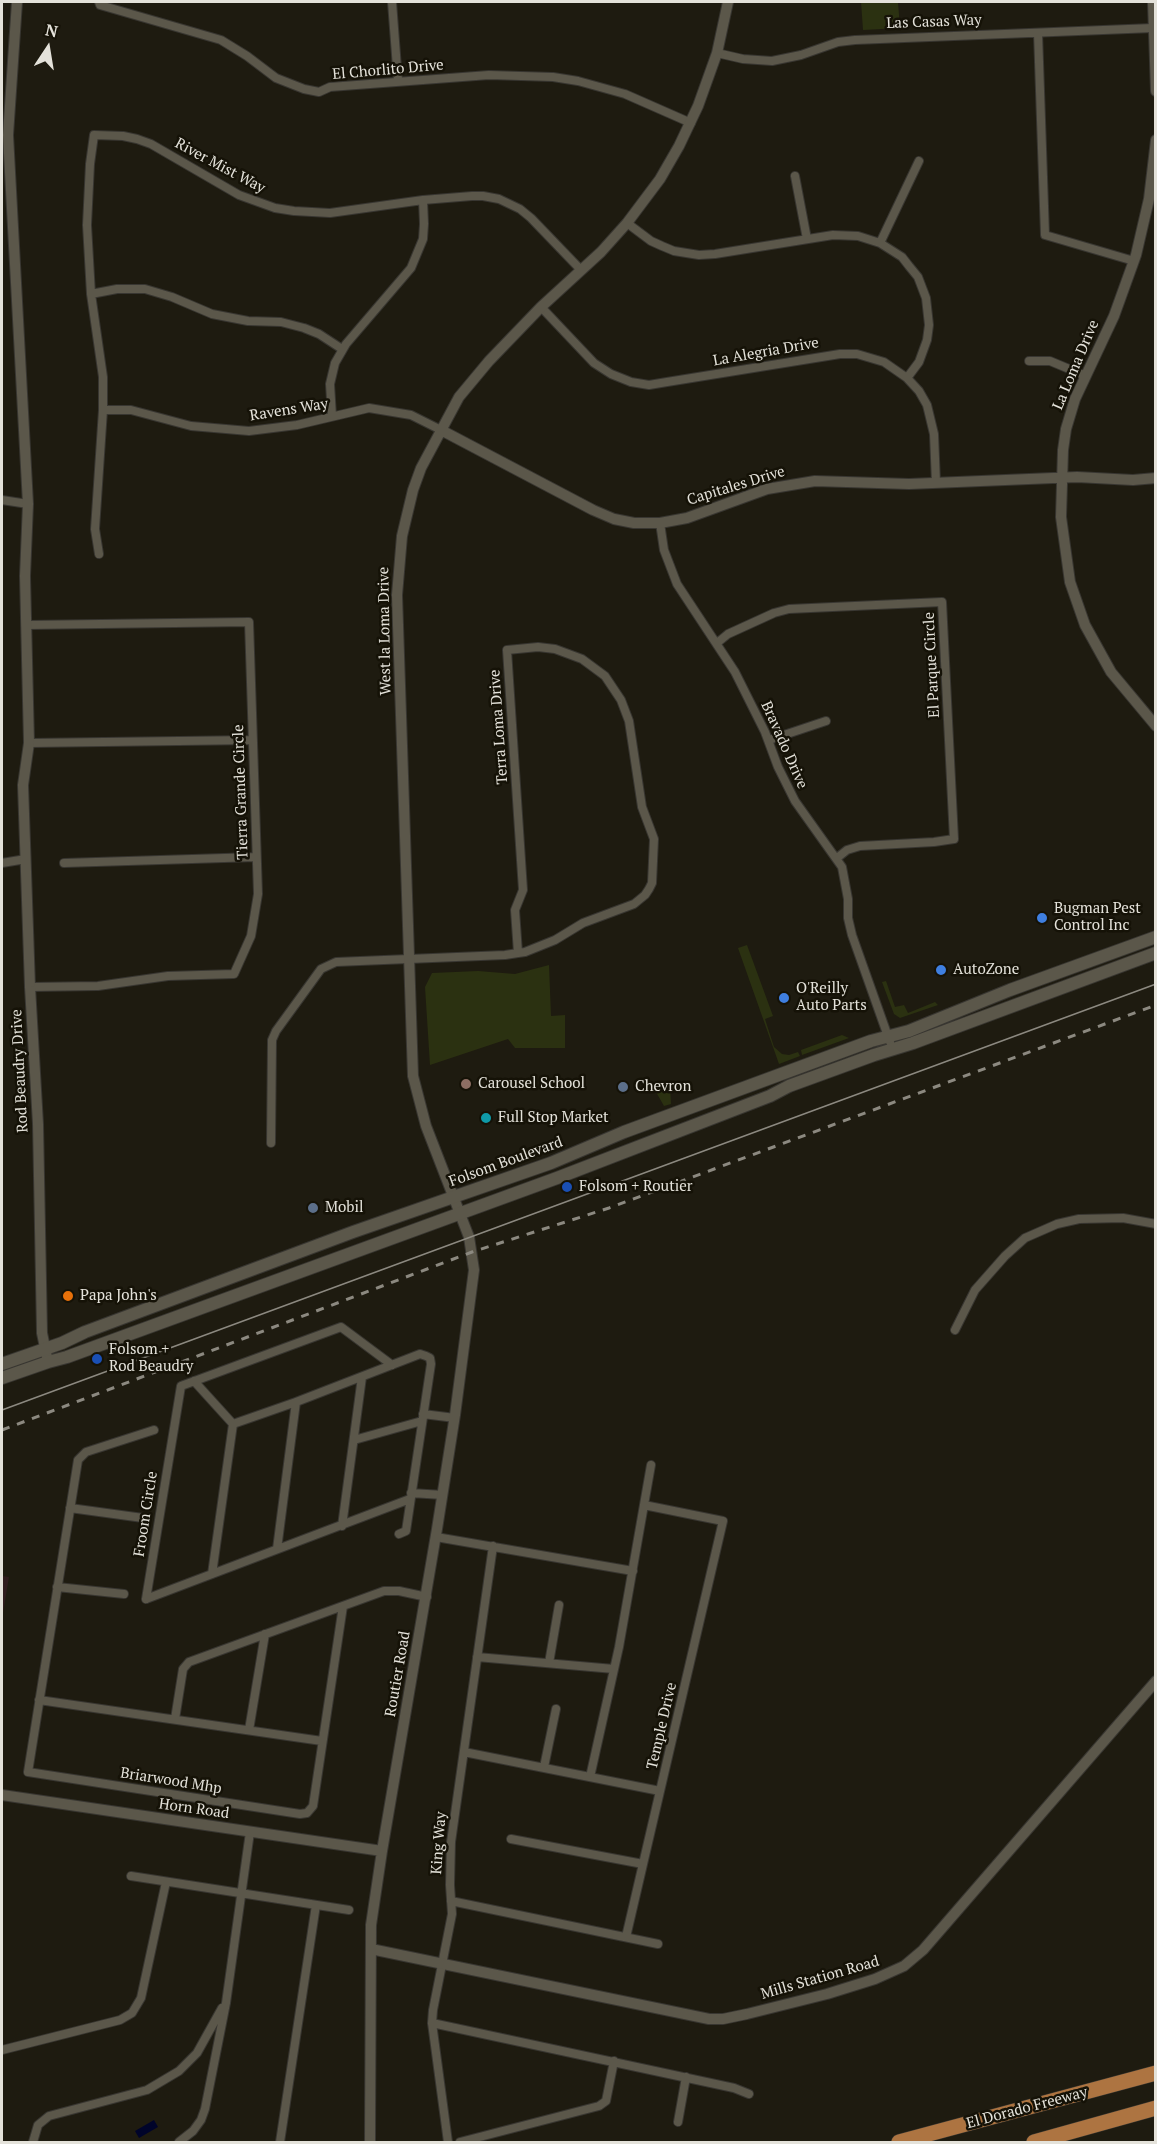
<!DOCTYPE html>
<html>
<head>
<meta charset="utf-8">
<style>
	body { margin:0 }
	#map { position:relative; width:1157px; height:2144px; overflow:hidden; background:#1e1b10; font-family:"PT Serif",serif }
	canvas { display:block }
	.frame { position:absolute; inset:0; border:3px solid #e4e2da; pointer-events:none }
	.north { position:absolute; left:18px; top:18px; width:60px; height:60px; -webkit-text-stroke:4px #151207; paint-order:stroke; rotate:12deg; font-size:16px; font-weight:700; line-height:24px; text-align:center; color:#e4e2da }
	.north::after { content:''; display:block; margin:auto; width:21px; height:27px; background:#e4e2da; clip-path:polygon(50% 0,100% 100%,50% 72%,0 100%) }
</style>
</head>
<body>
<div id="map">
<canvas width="1157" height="2144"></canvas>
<div class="frame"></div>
<div class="north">N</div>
</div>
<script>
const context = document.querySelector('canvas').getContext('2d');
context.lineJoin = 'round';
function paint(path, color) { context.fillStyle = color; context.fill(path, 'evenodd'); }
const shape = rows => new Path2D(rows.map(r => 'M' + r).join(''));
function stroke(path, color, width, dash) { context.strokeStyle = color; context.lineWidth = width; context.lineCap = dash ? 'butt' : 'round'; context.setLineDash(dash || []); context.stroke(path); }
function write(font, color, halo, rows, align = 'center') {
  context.font = font + ' "PT Serif",serif'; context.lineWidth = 5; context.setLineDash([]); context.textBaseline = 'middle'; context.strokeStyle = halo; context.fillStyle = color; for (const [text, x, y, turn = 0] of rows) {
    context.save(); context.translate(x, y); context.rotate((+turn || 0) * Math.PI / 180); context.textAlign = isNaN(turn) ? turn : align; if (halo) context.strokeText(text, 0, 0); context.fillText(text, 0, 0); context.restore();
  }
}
paint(shape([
	[2,1576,9,1577,2,1619]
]), '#2f1c1d');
paint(shape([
	[861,2,898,2,900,28,863,30],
	[747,945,773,1016,765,1019,774,1047,782,1054,789,1055,798,1052,800,1056,779,1064,738,948],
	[549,965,551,1016,565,1015,565,1048,515,1048,508,1039,430,1065,425,987,432,973,478,971,515,974],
	[886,981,895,1007,904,1005,908,1013,935,1002,938,1005,900,1018,894,1014,882,982],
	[842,1035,849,1038,802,1055,801,1050],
	[670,1087,671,1104,664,1106,656,1092]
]), '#2b3111');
paint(shape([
	[154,2120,158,2127,139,2138,135,2131]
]), '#00042a');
const minor = shape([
	[99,2,100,5,221,40,247,56,276,78,304,89,319,92,330,87,489,75,553,77,578,81,625,94,691,123],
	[392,2,398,81],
	[1038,33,1045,235,1134,261],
	[717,53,743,59,772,61,801,55,838,42,855,40,1153,28],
	[795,176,807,239],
	[627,223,651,241,662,246,674,251,699,255,715,254,833,235,858,236,880,243,902,257,909,266,918,277,926,298,929,325,927,340,919,362,907,378],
	[880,243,919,161],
	[91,294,117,289,145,289,172,297,212,314,248,321,281,322,304,328,319,334,342,349],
	[541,307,594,363,611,374,631,382,649,385,667,382,840,354,857,354,884,362,907,378,919,391,927,405,934,434,936,483],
	[1029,361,1050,361,1086,376],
	[103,410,131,410,191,426,249,431,297,425,369,408,411,415,441,430],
	[332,416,330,384,335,363,346,344,411,268,423,239,424,224,423,200],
	[2,500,28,504],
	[660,523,664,550,677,584,735,672,765,732,778,767,795,801,842,867,848,899,848,918,852,935,890,1042],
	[99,554,95,529,103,410,103,377,91,294,87,225,90,164,94,135,123,136,137,139,151,144,239,195,275,208,294,211,330,213,423,200,472,196,483,196,499,199,520,209,531,218,581,270],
	[26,625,249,622,258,894,251,936,234,974,168,976,98,986,30,987],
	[717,643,728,634,774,613,789,609,942,602,954,839,934,842,860,846,847,850,837,858],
	[769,740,826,721],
	[29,743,253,740],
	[2,863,26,859],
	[64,863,256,857],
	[271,1143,272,1040,276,1031,321,969,336,962,505,955,518,953,525,952,555,940,583,923,634,904,645,895,649,889,652,883,654,839,642,807,629,721,621,700,605,676,582,659,555,649,538,647,507,650,523,890,515,910,518,953],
	[955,1330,975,1290,1005,1256,1025,1238,1057,1224,1079,1219,1123,1218,1156,1224],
	[194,1381,233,1424,296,1402,420,1354,426,1356,430,1358,431,1364,406,1531,399,1534],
	[423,1414,455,1418],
	[154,1430,86,1452,78,1460,28,1772,300,1814,307,1813,313,1806,343,1606],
	[354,1440,422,1421],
	[411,1493,443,1495],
	[70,1508,143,1518],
	[342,1526,362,1377],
	[436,1537,633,1571],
	[277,1549,296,1402],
	[212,1574,233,1424],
	[57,1587,124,1594],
	[146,1599,181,1386,341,1327,392,1365],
	[146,1599,410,1499],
	[477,1657,614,1669],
	[549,1663,559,1605],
	[39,1700,322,1741],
	[175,1719,183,1669,189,1662,384,1591,399,1591,427,1597],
	[249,1730,265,1634],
	[464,1752,660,1791],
	[544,1767,556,1709],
	[590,1777,619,1647,651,1465],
	[511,1839,643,1864],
	[131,1876,349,1910],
	[451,1901,658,1944],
	[626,1937,723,1521,644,1505],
	[432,2023,734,2088,749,2094],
	[2,2050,120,2020,132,2013,141,1998,166,1882],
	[678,2122,686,2077],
	[33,2142,38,2125,49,2116,147,2090,179,2071,197,2053,222,2008],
	[179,2142,193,2131,201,2120,205,2109,226,2003,250,1832],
	[280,2142,316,1905],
	[448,2142,432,2023,433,2010,452,1914,450,1885,451,1842,493,1546],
	[460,2142,599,2106,606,2101,614,2061]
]);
const tertiary = shape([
	[17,2,8,135,28,504,25,576,29,743,23,785,30,987,38,1124,42,1333,48,1362],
	[1153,2,1156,91],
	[1156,140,1149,199,1136,255,1114,316,1075,399,1066,429,1063,450,1061,517,1070,582,1085,625,1111,672,1156,726],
	[441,430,593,510,614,519,634,523,660,523,687,518,767,489,815,481,909,484,1077,477,1133,480,1156,478],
	[2,1795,382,1851],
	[371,1949,709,2019,723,2019,747,2014,827,1994,875,1979,904,1966,923,1950,1156,1681],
	[370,2142,371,1925,382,1851,437,1529,455,1415,474,1270,469,1237,426,1126,413,1076,397,595,402,536,413,490,421,468,459,397,489,361,541,307,601,252,627,223,660,179,679,146,698,106,717,53,728,2]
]);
const secondary = shape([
	[2,1364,62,1343,85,1332,353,1232,551,1163,624,1132,871,1041,909,1031,1010,990,1156,937],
	[2,1378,48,1362,67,1357,557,1178,770,1096,789,1086,874,1055,913,1043,1156,953]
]);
const motorway = shape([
	[899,2142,1156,2073],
	[1034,2142,1156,2108]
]);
stroke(minor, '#383631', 10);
stroke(tertiary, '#383631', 12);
stroke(secondary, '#383631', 14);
stroke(motorway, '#383631', 16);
stroke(minor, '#5b574a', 8);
stroke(tertiary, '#5b574a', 10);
stroke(secondary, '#5b574a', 12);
stroke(motorway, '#ad7441', 15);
stroke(shape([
	[2,1410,1156,984]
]), '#8c8980', 1.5);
stroke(shape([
	[2,1430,472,1252,609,1208,1156,1005]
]), '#8c8980', 3, [8, 8]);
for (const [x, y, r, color] of [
	[1042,918,6,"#3f7fe0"],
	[941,970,6,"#3f7fe0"],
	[784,998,6,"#3f7fe0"],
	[466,1084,6,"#8d6e63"],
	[623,1087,6,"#5c6f8a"],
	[486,1118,6,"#0f9aa8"],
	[567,1187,6,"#1a4fb4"],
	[313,1208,6,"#5c6f8a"],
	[68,1296,6,"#e8710a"],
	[97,1359,6,"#1a4fb4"]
]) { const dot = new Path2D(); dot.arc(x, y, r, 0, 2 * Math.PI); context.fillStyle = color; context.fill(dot); stroke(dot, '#151207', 2); }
write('15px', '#e4e2da', '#151207', [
	["Las Casas Way",934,22,-2],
	["El Chorlito Drive",388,70,-5],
	["River Mist Way",220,166,28],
	["La Alegria Drive",766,352,-10],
	["La Loma Drive",1076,365,-67],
	["Ravens Way",289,410,-9],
	["Capitales Drive",736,486,-17],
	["West la Loma Drive",385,631,-91],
	["El Parque Circle",932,665,-93],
	["Terra Loma Drive",499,727,-94],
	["Bravado Drive",784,745,66],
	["Tierra Grande Circle",241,792,-92],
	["Rod Beaudry Drive",20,1071,-93],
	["Folsom Boulevard",506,1162,-20],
	["Froom Circle",146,1514,-81],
	["Routier Road",398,1674,-80],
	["Temple Drive",662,1726,-77],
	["Briarwood Mhp",171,1781,9],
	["Horn Road",194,1809,8],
	["King Way",439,1843,-86],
	["Mills Station Road",820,1978,-16],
	["El Dorado Freeway",1027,2108,-15]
]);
write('15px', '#e4e2da', '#151207', [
	["Bugman Pest",1054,909],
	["Control Inc",1054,926],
	["AutoZone",953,970],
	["O'Reilly",796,989],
	["Auto Parts",796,1006],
	["Carousel School",478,1084],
	["Chevron",635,1087],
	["Full Stop Market",498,1118],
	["Folsom + Routier",579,1187],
	["Mobil",325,1208],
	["Papa John's",80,1296],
	["Folsom +",109,1350],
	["Rod Beaudry",109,1367]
], 'left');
</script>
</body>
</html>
